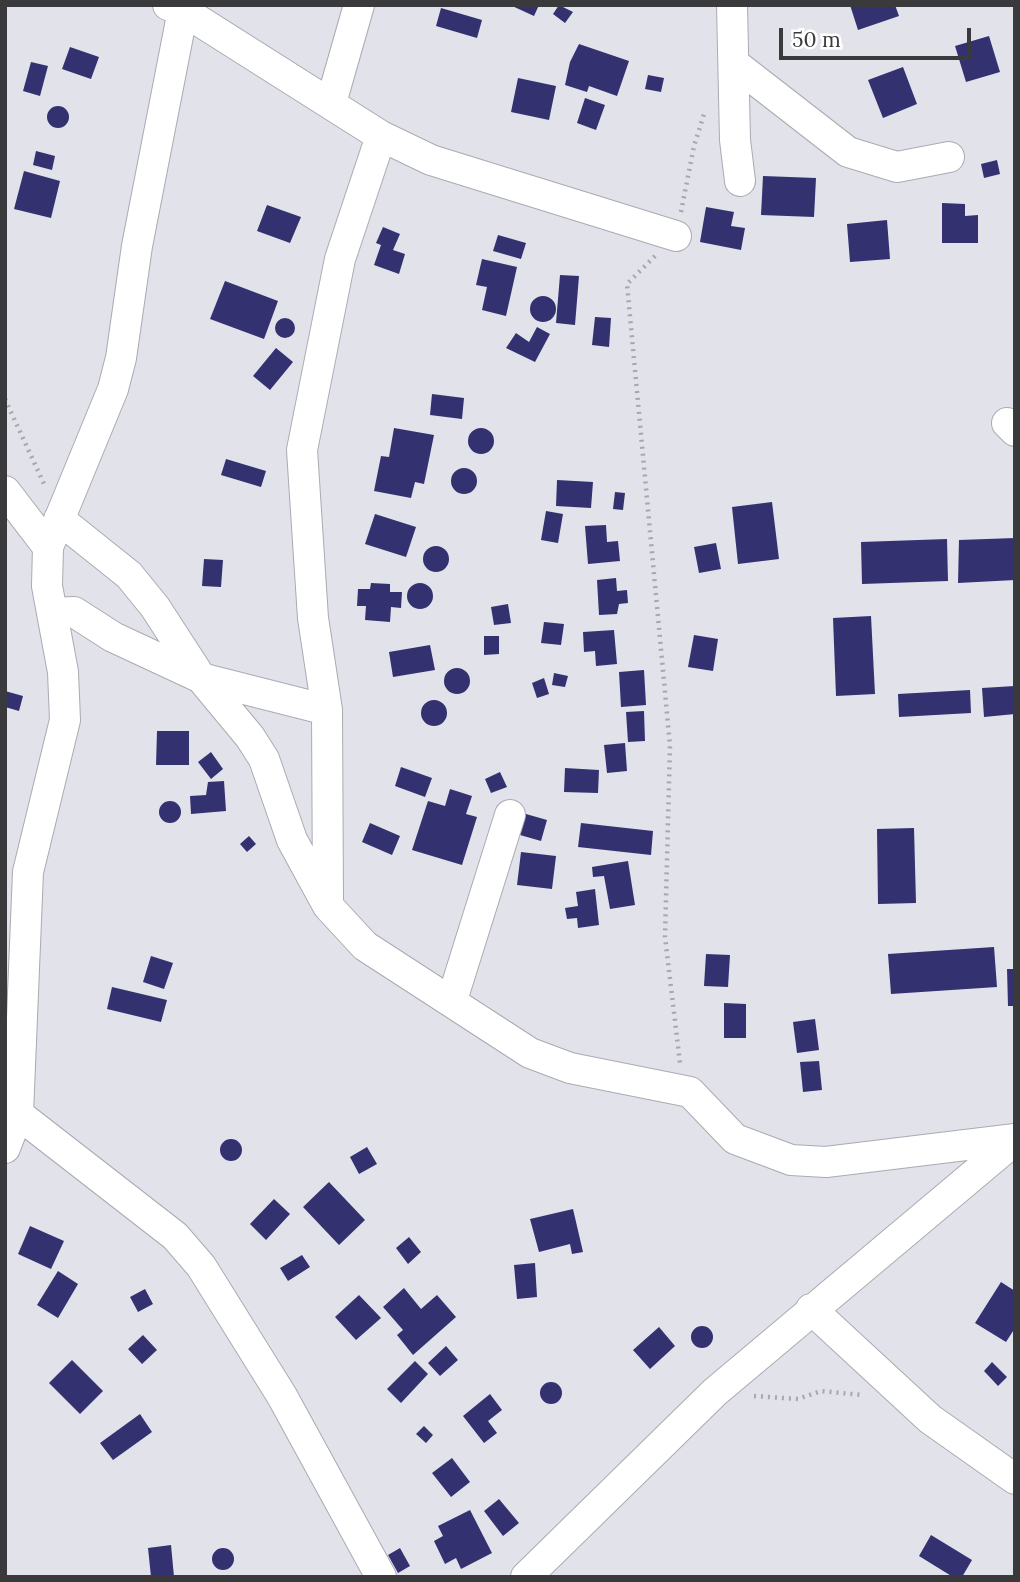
<!DOCTYPE html>
<html>
<head>
<meta charset="utf-8">
<style>
	body { margin:0 }
	#map { position:relative; width:1020px; height:1582px; overflow:hidden; background:#e1e2ea; font-family:Lora,serif }
	canvas { display:block }
	.frame { position:absolute; inset:0; border:7px solid #3a3a3d; pointer-events:none }
	.scale { position:absolute; left:779px; top:28px; width:192px; height:32px; box-sizing:border-box; border:4px solid #3a3a3d; border-top:0; padding-left:9px; font-size:21px; line-height:24px; white-space:nowrap; color:#3a3a3d; -webkit-text-stroke:5px #fff; paint-order:stroke }
</style>
</head>
<body>
<div id="map">
<canvas width="1020" height="1582"></canvas>
<div class="frame"></div>
<div class="scale">50 m</div>
</div>
<script>
const context = document.querySelector('canvas').getContext('2d');
context.lineJoin = 'round';
function paint(path, color) { context.fillStyle = color; context.fill(path, 'evenodd'); }
const shape = rows => new Path2D(rows.map(r => 'M' + r).join(''));
function stroke(path, color, width, dash) { context.strokeStyle = color; context.lineWidth = width; context.lineCap = dash ? 'butt' : 'round'; context.setLineDash(dash || []); context.stroke(path); }
paint(shape([
	[510,5,539,5,534,16],
	[559,5,573,12,565,23,553,14],
	[850,5,895,5,899,16,858,30],
	[441,8,482,20,477,38,436,26],
	[989,36,1000,72,966,82,955,46],
	[579,44,629,61,617,96,589,86,587,92,565,85,570,62],
	[70,47,99,57,91,79,62,69],
	[31,62,48,66,40,96,23,91],
	[903,67,917,104,883,118,868,80],
	[648,75,664,78,661,92,645,89],
	[518,78,556,86,549,120,511,112],
	[585,98,605,105,596,130,577,123],
	'47 117a11 11 0 1 1 22 0a11 11 0 1 1-22 0Z',
	[36,151,55,156,52,170,33,165],
	[997,160,1000,174,984,178,981,164],
	[24,171,60,181,51,218,14,209],
	[763,176,816,178,814,217,761,215],
	[942,203,965,204,965,216,978,215,978,243,942,243],
	[267,205,301,217,290,243,257,231],
	[706,207,734,212,731,226,745,228,741,250,700,242],
	[887,220,890,259,850,262,847,224],
	[383,227,400,234,393,250,405,254,399,274,374,265,381,245,376,243],
	[498,235,526,243,521,259,493,251],
	[482,259,517,267,506,316,482,310,487,287,476,285],
	[560,275,579,276,575,325,556,323],
	[225,281,278,301,264,339,210,319],
	'530 309a13 13 0 1 1 26 0a13 13 0 1 1-26 0Z',
	[595,317,611,318,609,347,592,345],
	'275 328a10 10 0 1 1 20 0a10 10 0 1 1-20 0Z',
	[537,327,550,334,535,362,506,348,516,333,529,342],
	[276,348,293,362,270,390,253,376],
	[432,394,464,398,462,419,430,415],
	[394,428,434,435,424,484,415,482,411,498,374,491,381,456,389,457],
	'468 441a13 13 0 1 1 26 0a13 13 0 1 1-26 0Z',
	[226,459,266,471,261,487,221,475],
	'451 481a13 13 0 1 1 26 0a13 13 0 1 1-26 0Z',
	[557,480,593,482,591,508,556,506],
	[615,492,625,493,623,510,613,509],
	[772,502,779,559,738,564,732,507],
	[546,511,563,514,558,543,541,540],
	[375,514,416,527,406,557,365,544],
	[606,525,607,542,618,541,620,561,588,564,585,526],
	[1015,538,1015,580,958,583,959,540],
	[947,539,948,581,862,584,861,542],
	[716,543,721,569,699,573,694,547],
	'423 559a13 13 0 1 1 26 0a13 13 0 1 1-26 0Z',
	[204,559,223,560,221,587,202,586],
	[616,578,617,591,627,590,628,603,619,604,617,614,599,615,597,580],
	'407 596a13 13 0 1 1 26 0a13 13 0 1 1-26 0Z',
	[371,583,390,584,390,592,402,592,401,608,391,607,390,622,365,620,366,606,357,606,358,589,370,589],
	[508,604,511,623,494,625,491,607],
	[871,616,875,694,836,696,833,618],
	[544,622,564,624,561,645,541,643],
	[614,630,617,664,596,666,595,651,584,652,583,632],
	[694,635,718,639,713,671,688,667],
	[484,636,499,636,499,654,484,655],
	[430,645,435,670,393,677,389,652],
	'444 681a13 13 0 1 1 26 0a13 13 0 1 1-26 0Z',
	[644,670,646,705,621,707,619,672],
	[554,673,568,676,565,687,552,685],
	[544,678,549,694,537,698,532,683],
	[1015,686,1015,714,984,717,982,688],
	[970,690,971,713,899,717,898,694],
	[5,691,23,696,19,711,5,707],
	'421 713a13 13 0 1 1 26 0a13 13 0 1 1-26 0Z',
	[644,711,645,741,628,742,626,712],
	[157,731,189,731,189,765,156,765],
	[625,743,627,771,607,773,604,745],
	[211,752,223,769,211,779,198,762],
	[401,767,432,778,425,797,395,786],
	[565,768,599,770,598,793,564,792],
	[500,772,507,787,491,793,485,779],
	[224,781,226,811,191,814,190,796,206,795,208,782],
	[450,789,472,796,466,814,477,817,462,865,412,850,428,801,445,806],
	'159 812a11 11 0 1 1 22 0a11 11 0 1 1-22 0Z',
	[526,814,547,820,541,841,520,835],
	[370,823,400,836,392,855,362,842],
	[581,823,653,831,651,855,578,847],
	[914,828,916,903,878,904,877,829],
	[249,836,256,844,247,852,240,844],
	[521,852,556,856,552,889,517,885],
	[628,861,635,905,610,909,604,876,593,877,592,867],
	[595,889,599,925,578,928,577,918,567,919,565,908,578,906,576,892],
	[994,947,997,987,891,994,888,954],
	[706,954,730,955,728,987,704,986],
	[151,956,173,963,164,989,143,982],
	[1007,969,1015,969,1015,1006,1008,1006],
	[112,987,167,1000,161,1022,107,1009],
	[724,1003,746,1004,746,1038,724,1038],
	[815,1019,819,1050,797,1053,793,1022],
	[819,1061,822,1090,803,1092,800,1062],
	'220 1150a11 11 0 1 1 22 0a11 11 0 1 1-22 0Z',
	[367,1147,377,1164,359,1174,350,1157],
	[329,1182,365,1220,339,1245,303,1207],
	[274,1199,290,1214,266,1240,250,1224],
	[573,1209,583,1252,572,1254,570,1244,539,1252,530,1219],
	[30,1226,64,1241,51,1269,18,1254],
	[409,1237,421,1252,408,1264,396,1248],
	[302,1255,310,1267,288,1281,280,1268],
	[535,1263,537,1297,517,1299,514,1265],
	[58,1271,78,1284,58,1318,37,1305],
	[1001,1282,1015,1291,1015,1328,1006,1342,975,1323],
	[404,1288,421,1309,437,1295,456,1317,413,1355,397,1335,403,1330,383,1307],
	[145,1289,153,1304,138,1312,130,1297],
	[359,1295,381,1318,356,1340,335,1317],
	'691 1337a11 11 0 1 1 22 0a11 11 0 1 1-22 0Z',
	[659,1327,675,1346,650,1369,633,1350],
	[143,1335,157,1350,142,1364,128,1349],
	[446,1346,458,1360,440,1376,428,1363],
	[72,1360,103,1391,80,1414,49,1383],
	[415,1361,428,1374,401,1403,387,1389],
	[992,1362,1007,1377,998,1386,984,1371],
	'540 1393a11 11 0 1 1 22 0a11 11 0 1 1-22 0Z',
	[490,1394,502,1410,488,1421,497,1433,484,1443,463,1416],
	[140,1414,152,1432,113,1460,100,1443],
	[424,1426,433,1435,426,1443,416,1434],
	[452,1458,470,1482,451,1497,432,1473],
	[499,1499,519,1523,503,1536,484,1511],
	[470,1510,492,1553,461,1569,456,1558,445,1564,434,1541,443,1536,438,1526],
	[931,1535,972,1560,962,1577,953,1577,919,1556],
	[171,1545,174,1577,151,1577,148,1548],
	'212 1559a11 11 0 1 1 22 0a11 11 0 1 1-22 0Z',
	[400,1548,410,1566,398,1573,388,1555]
]), '#333170');
const minor = shape([
	[168,5,182,10,381,136,431,160,676,236],
	[732,5,735,140,740,181],
	[736,65,848,152,897,167,949,157],
	[331,103,359,5],
	[1007,423,1015,431],
	[5,491,48,547],
	[59,519,129,575,155,607,201,678,250,737,264,759,292,840,328,906,365,946,530,1053,570,1068,690,1092,735,1139,791,1160,826,1162,1015,1139],
	[53,613,74,612,113,637,201,678,327,710],
	[328,902,327,710,313,618,302,450,340,259,381,136],
	[452,1000,510,815],
	[18,1114,175,1236,201,1266,282,1396,381,1577],
	[5,1148,18,1114,28,872,65,720,63,672,47,586,48,547,113,389,121,358,137,246,184,5],
	[811,1309,930,1419,1015,1479],
	[526,1577,715,1392,1015,1140]
]);
stroke(minor, '#aaabb2', 32);
stroke(shape([
	[681,212,694,146,705,111],
	[655,256,627,284,670,746,665,937,680,1063],
	[5,399,44,484],
	[754,1396,798,1399,821,1391,862,1395]
]), '#a7a8ae', 4.5, [2, 5]);
stroke(minor, '#fff', 30);
</script>
</body>
</html>
